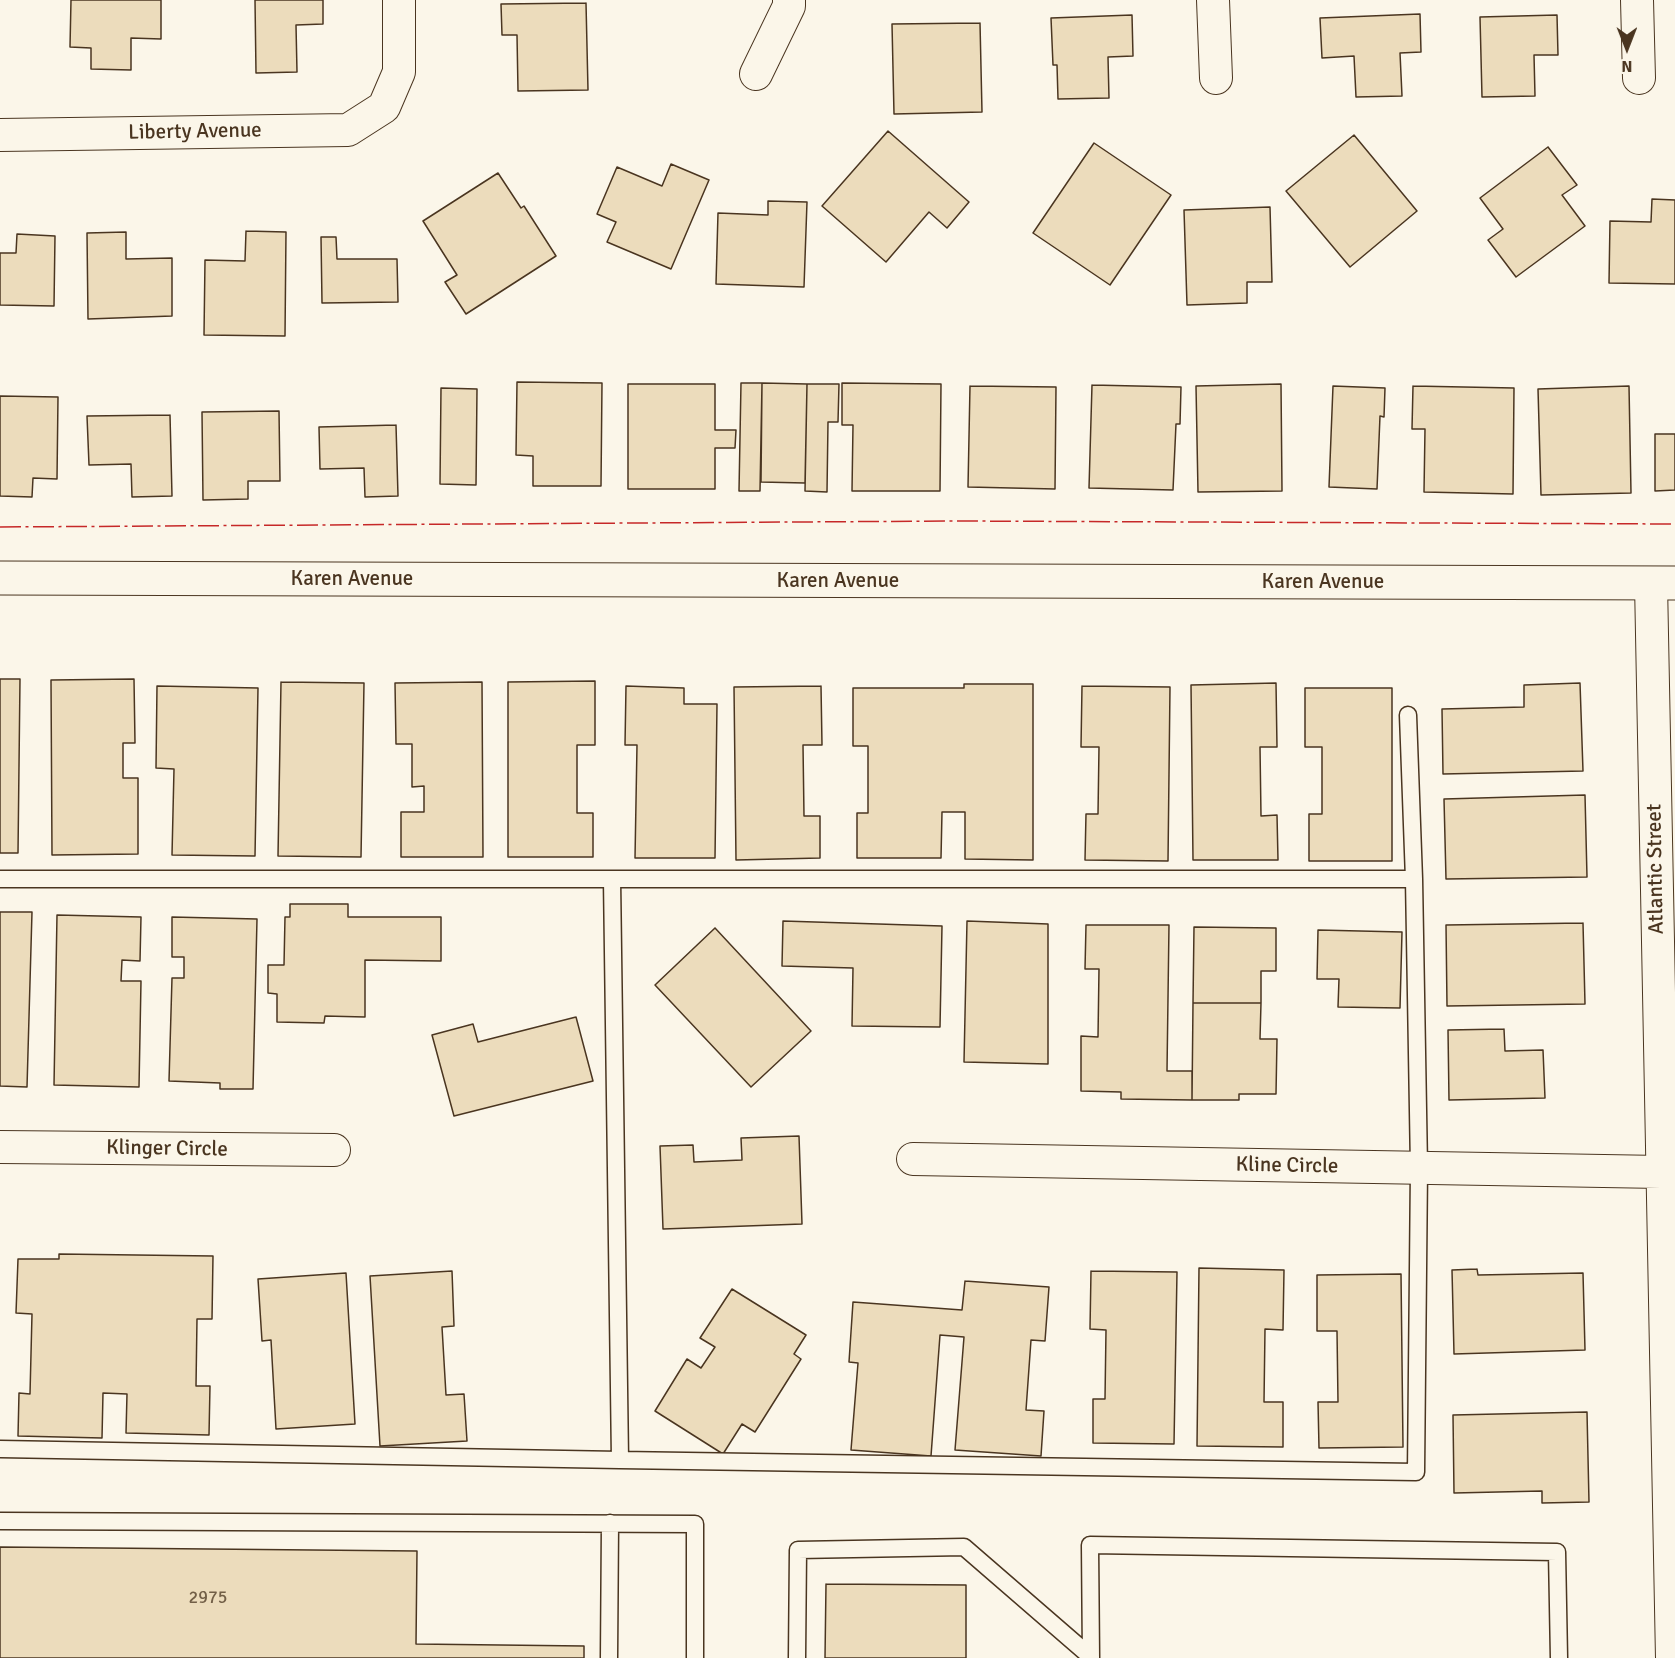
<!DOCTYPE html>
<html>
<head>
<meta charset="utf-8">
<style>
	body { margin:0 }
	#map { position:relative; width:1675px; height:1658px; overflow:hidden; background:#fbf6e9; font-family:Signika,sans-serif }
	canvas { display:block }
	.north { position:absolute; left:1597px; top:18px; width:60px; height:60px; -webkit-text-stroke:4px #fbf6e9; paint-order:stroke; rotate:180deg; font-size:16px; font-weight:700; line-height:24px; text-align:center; color:#4a3520 }
	.north::after { content:''; display:block; margin:auto; width:21px; height:27px; background:#4a3520; clip-path:polygon(50% 0,100% 100%,50% 72%,0 100%) }
</style>
</head>
<body>
<div id="map">
<canvas width="1675" height="1658"></canvas>
<div class="north">N</div>
</div>
<script>
const context = document.querySelector('canvas').getContext('2d');
context.lineJoin = 'round';
function paint(path, color) { context.fillStyle = color; context.fill(path, 'evenodd'); }
const shape = rows => new Path2D(rows.map(r => 'M' + r).join(''));
function stroke(path, color, width, dash) { context.strokeStyle = color; context.lineWidth = width; context.lineCap = dash ? 'butt' : 'round'; context.setLineDash(dash || []); context.stroke(path); }
function write(font, color, halo, rows, align = 'center') {
  context.font = font + ' Signika,sans-serif'; context.lineWidth = 4.5; context.setLineDash([]); context.textBaseline = 'middle'; context.strokeStyle = halo; context.fillStyle = color; for (const [text, x, y, turn = 0] of rows) {
    context.save(); context.translate(x, y); context.rotate((+turn || 0) * Math.PI / 180); context.textAlign = isNaN(turn) ? turn : align; if (halo) context.strokeText(text, 0, 0); context.fillText(text, 0, 0); context.restore();
  }
}
const building = shape([
	[71,0,161,0,161,39,131,38,131,70,91,69,91,48,70,47,71,0],
	[255,0,323,0,323,24,296,25,297,72,256,73,255,0],
	[586,3,588,90,518,91,517,35,502,35,501,4,586,3],
	[1420,14,1421,52,1400,53,1402,96,1356,97,1354,56,1322,58,1320,18,1420,14],
	[1132,15,1133,56,1108,57,1109,98,1058,99,1057,65,1053,65,1051,18,1132,15],
	[1557,15,1558,55,1534,55,1535,96,1482,97,1480,17,1557,15],
	[980,23,982,112,894,114,892,24,980,23],
	[888,131,969,202,947,228,929,212,886,262,822,206,888,131],
	[1354,135,1417,211,1350,267,1286,191,1354,135],
	[1094,143,1171,195,1110,285,1033,233,1094,143],
	[1548,147,1577,185,1562,195,1585,226,1516,277,1488,240,1503,229,1480,198,1548,147],
	[671,164,709,180,671,269,607,242,616,222,597,214,617,167,662,186,671,164],
	[498,173,521,208,524,206,556,256,466,314,445,282,457,275,423,221,498,173],
	[1652,199,1675,200,1675,284,1609,283,1610,221,1651,222,1652,199],
	[768,201,807,202,804,287,716,284,718,213,768,215,768,201],
	[1270,207,1272,282,1247,282,1247,303,1187,305,1184,210,1270,207],
	[246,231,286,232,285,336,204,335,205,260,245,261,246,231],
	[126,232,126,259,172,258,172,316,88,319,87,233,126,232],
	[17,234,55,236,54,306,0,305,0,253,16,253,17,234],
	[321,237,336,237,337,259,397,259,398,302,322,303,321,237],
	[517,382,602,383,601,486,533,486,533,456,516,455,517,382],
	[741,383,762,383,760,491,739,491,741,383],
	[762,383,807,384,805,483,761,482,762,383],
	[842,383,941,384,940,491,852,491,853,425,842,425,842,383],
	[628,384,715,384,715,430,736,430,735,448,715,448,715,489,628,489,628,384],
	[807,384,839,384,838,422,828,422,827,492,805,491,807,384],
	[1281,384,1282,491,1198,492,1196,386,1281,384],
	[1092,385,1181,387,1180,424,1176,424,1173,490,1089,488,1092,385],
	[970,386,1056,387,1055,489,968,487,970,386],
	[1333,386,1385,388,1384,417,1380,416,1377,489,1329,487,1333,386],
	[1413,386,1514,388,1513,494,1424,492,1425,429,1412,429,1413,386],
	[1629,386,1631,493,1541,495,1538,389,1629,386],
	[441,388,477,389,476,485,440,484,441,388],
	[0,396,58,397,57,479,33,478,32,497,0,496,0,396],
	[279,411,280,481,248,481,248,499,203,500,202,412,279,411],
	[170,415,172,496,132,497,131,464,89,465,87,416,170,415],
	[396,425,398,496,365,497,364,468,320,469,319,427,396,425],
	[1655,434,1675,434,1675,490,1655,491,1655,434],
	[0,679,20,679,18,853,0,853,0,679],
	[134,679,135,743,123,743,123,778,138,778,138,854,52,855,51,680,134,679],
	[595,681,595,745,577,745,577,813,593,813,593,857,508,857,508,682,595,681],
	[281,682,364,683,361,857,278,856,281,682],
	[482,682,483,857,401,857,401,812,424,812,424,786,412,787,412,744,396,744,395,683,482,682],
	[1276,683,1277,747,1260,747,1261,816,1277,815,1278,860,1193,860,1191,685,1276,683],
	[1580,683,1583,771,1443,774,1442,709,1524,707,1524,685,1580,683],
	[964,684,1033,684,1033,860,965,859,965,812,942,812,941,858,857,858,857,813,868,813,868,746,853,746,853,688,964,688,964,684],
	[157,686,258,688,255,856,172,855,174,769,156,768,157,686],
	[626,686,684,688,684,704,717,704,715,858,635,858,637,745,625,745,626,686],
	[821,686,822,745,803,745,804,816,820,816,820,858,736,860,734,687,821,686],
	[1082,686,1170,687,1168,861,1085,860,1086,814,1098,814,1099,747,1081,747,1082,686],
	[1305,688,1392,688,1392,861,1309,861,1309,814,1322,814,1322,747,1305,747,1305,688],
	[1585,795,1587,877,1446,879,1444,799,1585,795],
	[290,904,348,904,348,917,441,917,441,961,365,960,365,1017,325,1016,324,1023,277,1022,277,994,268,993,268,965,284,965,285,917,290,917,290,904],
	[0,912,32,912,27,1087,0,1086,0,912],
	[57,915,141,917,140,961,122,960,121,981,141,981,139,1087,54,1085,57,915],
	[172,917,257,919,253,1089,220,1089,220,1083,169,1081,172,978,184,978,184,957,172,957,172,917],
	[783,921,942,926,940,1027,852,1026,853,968,782,966,783,921],
	[967,921,1048,924,1048,1064,964,1062,967,921],
	[1583,923,1585,1004,1447,1006,1446,925,1583,923],
	[1086,925,1169,925,1167,1071,1192,1071,1192,1100,1121,1099,1121,1092,1081,1091,1081,1036,1098,1037,1099,969,1085,969,1086,925],
	[1194,927,1276,928,1276,971,1261,971,1261,1003,1193,1003,1194,927],
	[715,928,811,1031,751,1087,655,985,715,928],
	[1318,930,1402,932,1400,1008,1338,1007,1339,979,1317,979,1318,930],
	[1193,1003,1261,1003,1260,1039,1277,1039,1276,1094,1239,1094,1239,1100,1192,1100,1193,1003],
	[576,1017,593,1081,454,1116,432,1035,473,1024,478,1042,576,1017],
	[1504,1029,1505,1051,1543,1050,1545,1098,1449,1100,1448,1030,1504,1029],
	[799,1136,802,1224,663,1229,660,1146,693,1145,694,1162,742,1160,741,1138,799,1136],
	[59,1254,213,1256,212,1319,197,1319,196,1386,210,1386,209,1435,126,1433,127,1394,103,1393,102,1438,18,1436,19,1393,30,1394,32,1314,16,1313,18,1259,59,1259,59,1254],
	[1199,1268,1284,1270,1283,1330,1265,1329,1264,1402,1283,1402,1283,1447,1197,1446,1199,1268],
	[1477,1269,1478,1275,1583,1273,1585,1350,1454,1354,1452,1270,1477,1269],
	[452,1271,454,1326,442,1327,446,1395,464,1394,467,1441,380,1446,370,1276,452,1271],
	[1091,1271,1177,1272,1174,1444,1093,1443,1093,1399,1105,1399,1106,1330,1090,1329,1091,1271],
	[346,1273,355,1424,276,1429,271,1340,262,1341,258,1279,346,1273],
	[1401,1274,1403,1447,1319,1448,1318,1402,1338,1402,1337,1331,1317,1331,1317,1275,1401,1274],
	[965,1281,1049,1287,1045,1341,1031,1340,1026,1410,1044,1411,1041,1456,955,1450,964,1337,940,1335,931,1456,851,1450,858,1363,849,1362,853,1302,962,1310,965,1281],
	[732,1289,806,1335,794,1354,801,1359,755,1432,742,1424,723,1454,655,1411,687,1359,701,1368,715,1347,700,1338,732,1289],
	[1587,1412,1589,1502,1542,1503,1542,1491,1454,1493,1453,1415,1587,1412],
	[0,1547,417,1551,416,1644,584,1646,584,1658,0,1658,0,1547],
	[826,1584,966,1585,966,1658,825,1658,826,1584]
]);
paint(building, '#ecdcbc');
stroke(building, '#4a3520', 1.5);
const service = shape([
	[0,879,1414,879],
	[0,1449,620,1460,612,879],
	[620,1460,1416,1472,1419,1168,1414,879,1408,715],
	[0,1521,695,1524,695,1658],
	[609,1658,610,1523],
	[797,1658,798,1550,964,1547,1091,1657],
	[1091,1658,1090,1545,1557,1552,1559,1658]
]);
const minor = shape([
	[1213,0,1216,78],
	[1637,0,1639,78],
	[756,74,789,6,789,0],
	[0,135,348,130,384,107,399,72,399,0],
	[1651,583,1672,1658],
	[0,1147,334,1150],
	[913,1159,1661,1172]
]);
const tertiary = shape([
	[0,578,1675,583]
]);
stroke(service, '#4a3520', 19);
stroke(minor, '#4a3520', 34);
stroke(tertiary, '#4a3520', 35);
stroke(service, '#fbf6e9', 16);
stroke(minor, '#fbf6e9', 32);
stroke(tertiary, '#fbf6e9', 33);
stroke(shape([
	[0,527,956,521,1675,524]
]), '#c62828', 1.5, [21, 4.5, 3, 4.5]);
write('18px', '#725f47', null, [
	["2975",208,1598]
]);
write('21px', '#4a3520', '#fbf6e9', [
	["Liberty Avenue",195,132,-1],
	["Karen Avenue",352,579],
	["Karen Avenue",838,581],
	["Karen Avenue",1323,582],
	["Atlantic Street",1656,869,-91],
	["Klinger Circle",167,1149,1],
	["Kline Circle",1287,1166,1]
]);
</script>
</body>
</html>
